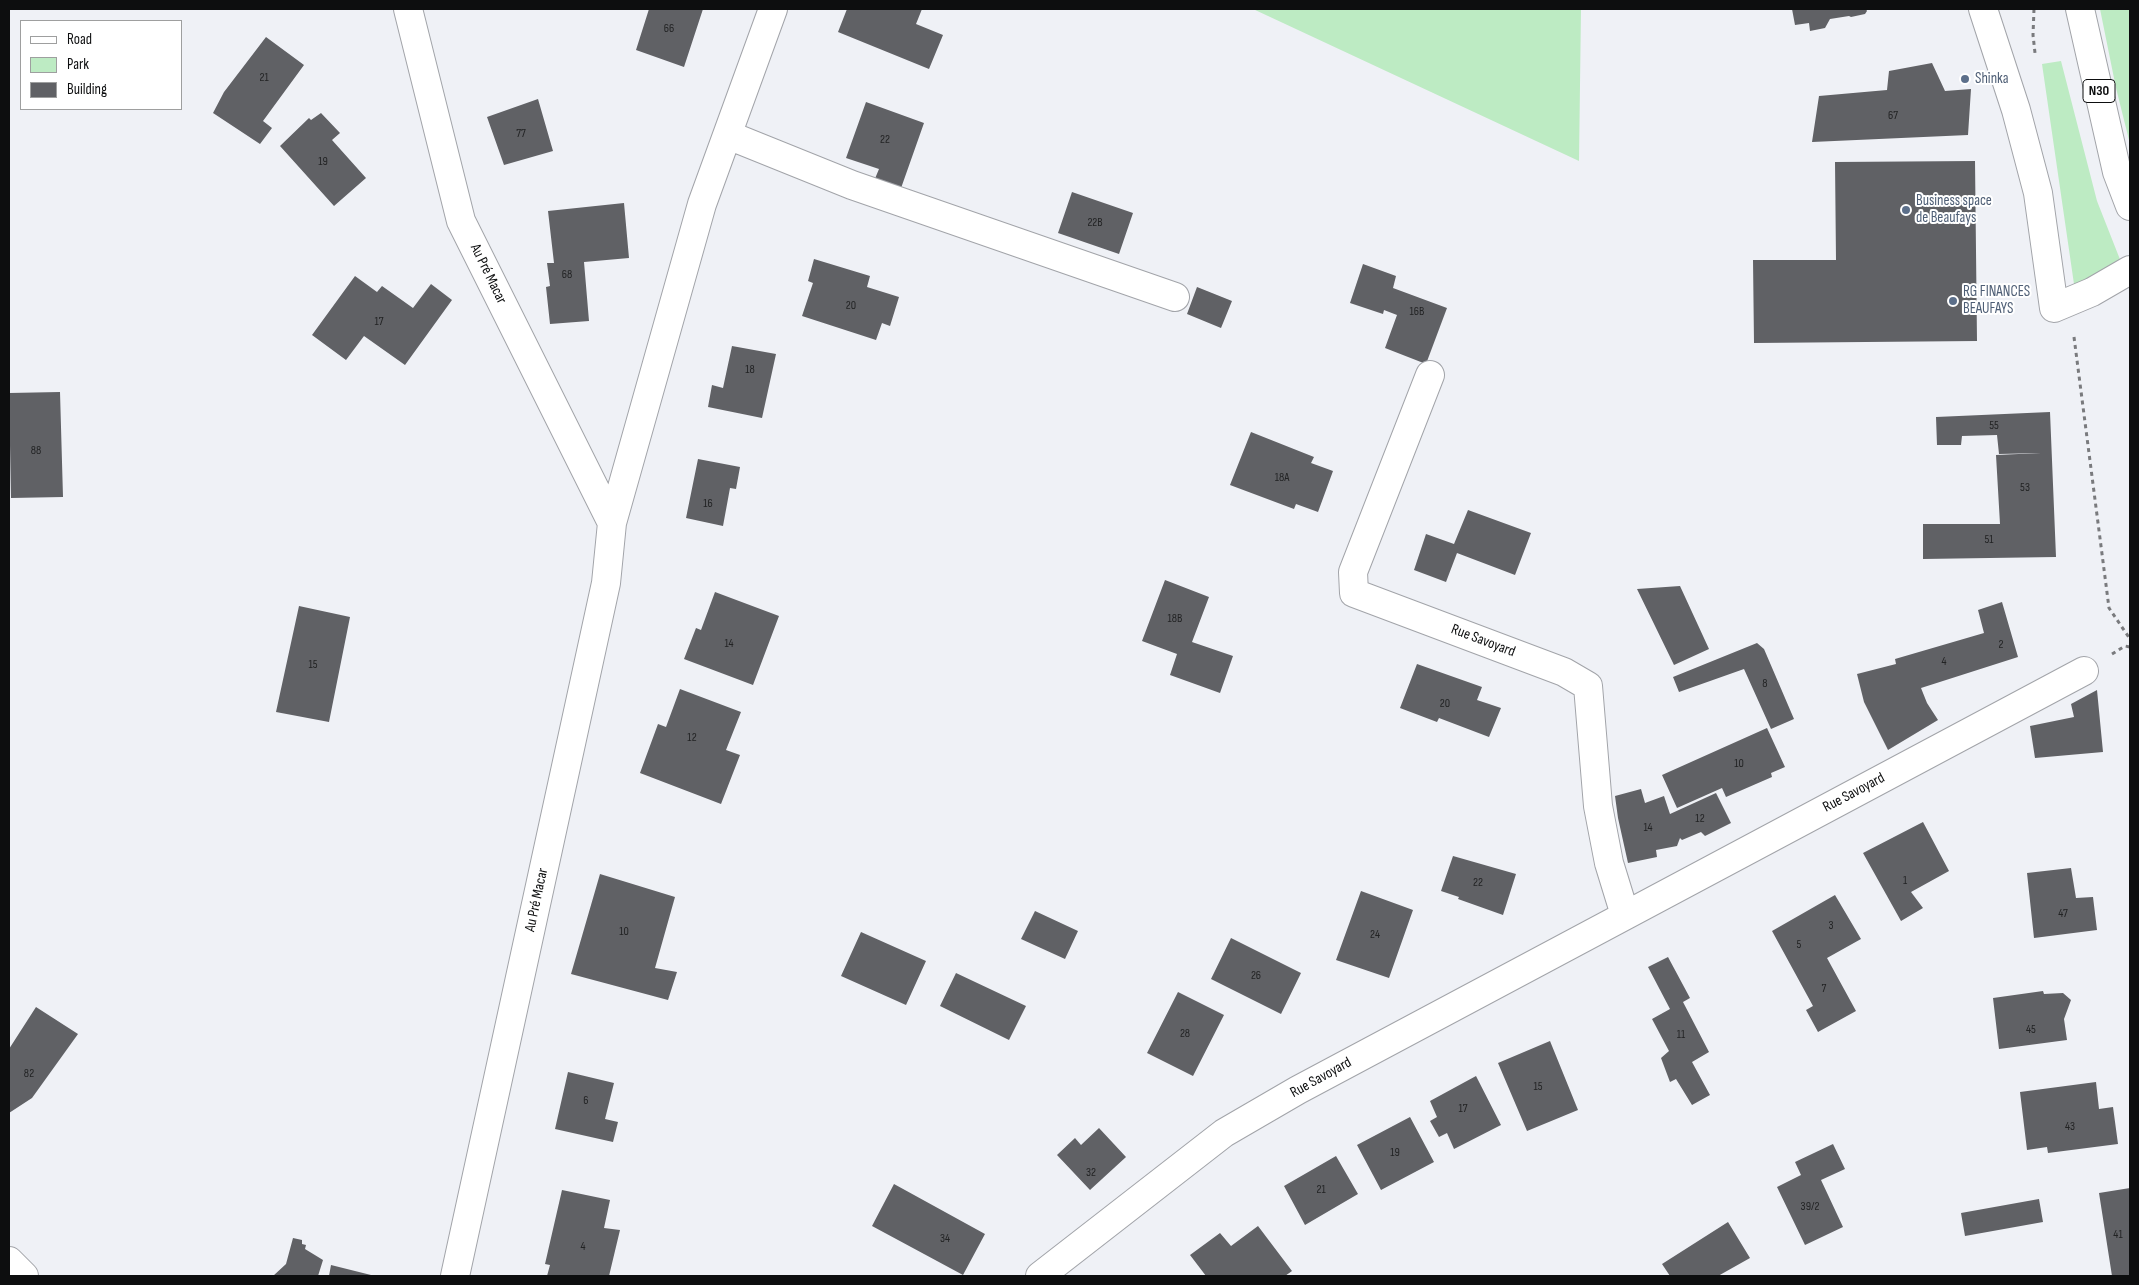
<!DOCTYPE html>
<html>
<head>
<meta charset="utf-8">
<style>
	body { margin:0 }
	#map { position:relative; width:2139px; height:1285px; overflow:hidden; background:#eff1f6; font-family:"Sofia Sans Condensed",sans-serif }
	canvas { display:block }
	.frame { position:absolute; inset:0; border:10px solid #0d0e0f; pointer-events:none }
	.legend { position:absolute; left:20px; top:20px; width:162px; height:90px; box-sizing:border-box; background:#fff; border:1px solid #9e9f9f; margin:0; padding:6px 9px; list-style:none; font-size:15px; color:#0d0e0f }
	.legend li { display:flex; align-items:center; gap:10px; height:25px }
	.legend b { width:25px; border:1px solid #9e9f9f }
</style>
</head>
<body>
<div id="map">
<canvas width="2139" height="1285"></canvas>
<div class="frame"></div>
<ul class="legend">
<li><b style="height:6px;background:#fff"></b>Road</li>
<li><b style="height:14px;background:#bdebc3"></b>Park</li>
<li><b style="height:14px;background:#606165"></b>Building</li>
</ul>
</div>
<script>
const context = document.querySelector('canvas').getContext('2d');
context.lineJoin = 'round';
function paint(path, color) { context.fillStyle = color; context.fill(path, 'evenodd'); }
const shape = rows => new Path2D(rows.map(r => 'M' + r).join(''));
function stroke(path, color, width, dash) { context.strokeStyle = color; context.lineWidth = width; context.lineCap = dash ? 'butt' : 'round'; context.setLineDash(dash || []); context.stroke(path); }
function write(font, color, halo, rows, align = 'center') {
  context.font = font + ' "Sofia Sans Condensed",sans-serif'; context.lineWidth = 4; context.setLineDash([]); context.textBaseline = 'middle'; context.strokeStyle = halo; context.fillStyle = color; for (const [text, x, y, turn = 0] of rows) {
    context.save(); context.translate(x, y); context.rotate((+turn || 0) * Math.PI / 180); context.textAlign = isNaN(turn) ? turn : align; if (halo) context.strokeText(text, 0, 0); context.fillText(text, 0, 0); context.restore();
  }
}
paint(shape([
	[1253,9,1581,9,1579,161],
	[2100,9,2130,9,2130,144,2116,88],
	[2061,61,2097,201,2121,262,2075,291,2042,64]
]), '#bdebc3');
paint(shape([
	[649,9,703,9,684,67,636,50],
	[847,9,922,9,916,24,943,35,929,69,838,32],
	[1792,9,1866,9,1867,11,1865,14,1851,17,1849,16,1830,19,1825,28,1810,31,1809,23,1795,25],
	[266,37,304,65,263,121,272,128,260,144,213,113,224,92],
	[1932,63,1945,91,1971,89,1968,135,1812,142,1819,96,1887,90,1889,71],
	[538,99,553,151,504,165,487,117],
	[866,102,924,123,900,191,874,181,879,169,846,158],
	[321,113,340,133,332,140,366,178,334,206,280,146,309,118,311,120],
	[1975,161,1977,341,1754,343,1753,260,1836,260,1835,162],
	[1072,192,1133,213,1119,254,1058,233],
	[624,203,629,258,584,262,589,321,550,324,546,287,550,286,547,263,554,263,548,211],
	[814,259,870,276,867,287,899,297,890,326,882,323,876,340,802,316,813,283,808,281],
	[1363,264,1396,276,1393,288,1447,308,1426,364,1385,348,1397,315,1384,310,1383,314,1350,303],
	[355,276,377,292,382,286,413,308,431,284,452,300,405,365,364,336,346,360,312,335],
	[1197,287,1232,301,1221,328,1187,314],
	[732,346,776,354,762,418,708,407,712,385,723,388],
	[60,392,63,497,11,498,9,393],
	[2050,412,2056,557,1923,559,1923,524,2000,524,1996,455,2041,453,1999,454,1997,435,1962,436,1961,445,1937,445,1936,417],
	[1251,432,1314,457,1311,463,1333,471,1318,512,1296,504,1294,509,1230,485],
	[698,459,740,467,736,489,730,488,723,526,686,518],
	[1468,510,1531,533,1515,575,1457,553,1446,582,1414,570,1426,534,1454,544],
	[1165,580,1209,597,1192,642,1233,656,1220,693,1170,675,1177,654,1142,641],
	[1680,586,1709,649,1674,665,1637,589],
	[715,592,779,616,753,685,684,659,696,628,701,630],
	[2002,602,2018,657,1921,688,1927,703,1938,720,1888,750,1864,702,1857,674,1896,664,1895,659,1984,633,1978,610],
	[299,606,350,617,329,722,276,712],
	[1757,643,1764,649,1794,719,1771,729,1744,669,1679,692,1673,677],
	[1417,664,1482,687,1477,700,1501,708,1489,737,1439,718,1437,722,1400,708],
	[680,689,741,712,726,750,740,755,721,804,640,773,658,724,666,727],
	[2097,690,2103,752,2035,758,2030,726,2074,717,2071,704],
	[1767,728,1785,767,1771,773,1772,777,1726,797,1722,788,1677,808,1662,775],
	[1641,789,1645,803,1664,796,1670,814,1716,793,1731,823,1705,836,1701,832,1682,840,1680,838,1677,846,1656,850,1657,857,1628,863,1618,818,1615,796],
	[1923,822,1949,871,1911,892,1923,908,1901,921,1863,853],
	[1453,856,1516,874,1503,915,1458,899,1459,897,1441,891],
	[2071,868,2076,898,2093,897,2097,930,2034,938,2027,873],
	[600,874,675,897,655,968,677,972,668,1000,571,974],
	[1361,891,1413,910,1389,978,1336,960],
	[1835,895,1861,939,1827,958,1856,1011,1818,1032,1806,1010,1813,1006,1772,931],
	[1035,911,1078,931,1065,959,1021,939],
	[861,932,926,961,906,1005,841,976],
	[1231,938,1301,973,1281,1014,1211,979],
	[1668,957,1690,998,1683,1002,1709,1052,1692,1062,1710,1095,1692,1105,1676,1079,1670,1082,1661,1058,1669,1051,1652,1019,1670,1009,1648,967],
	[956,973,1026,1006,1009,1040,940,1006],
	[2043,991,2044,994,2063,993,2071,1000,2064,1019,2067,1040,1999,1049,1993,998],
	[1178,992,1224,1015,1193,1076,1147,1053],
	[36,1007,78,1034,32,1098,9,1113,9,1049],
	[1550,1041,1578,1110,1527,1131,1498,1063],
	[568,1072,614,1083,605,1119,618,1122,613,1142,555,1129],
	[1476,1076,1501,1125,1454,1149,1447,1133,1439,1137,1430,1121,1437,1117,1430,1101],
	[2096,1082,2099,1109,2113,1107,2118,1144,2048,1153,2047,1147,2027,1150,2020,1092],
	[1410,1117,1434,1162,1381,1190,1357,1145],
	[1099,1128,1126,1157,1090,1190,1057,1155,1075,1138,1081,1145],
	[1833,1144,1845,1169,1821,1180,1843,1227,1805,1245,1777,1187,1801,1175,1795,1162],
	[1336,1156,1358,1194,1305,1225,1284,1186],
	[894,1184,985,1234,963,1275,872,1226],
	[2130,1188,2130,1276,2112,1276,2099,1193],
	[562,1190,610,1200,604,1228,620,1230,609,1276,595,1275,594,1276,547,1276,550,1265,545,1264],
	[2039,1199,2043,1222,1965,1236,1961,1213],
	[1728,1222,1750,1258,1718,1276,1670,1276,1662,1264],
	[1258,1226,1292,1271,1285,1276,1206,1276,1190,1255,1220,1233,1231,1246],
	[293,1238,302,1240,302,1244,306,1245,305,1249,323,1260,318,1276,273,1276,286,1264],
	[331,1265,375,1276,329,1276]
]), '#606165');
const minor = shape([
	[408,9,461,221,612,523],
	[1983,9,2016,110,2038,193,2054,308,2092,292,2130,270],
	[728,135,852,185,1175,297],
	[1430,375,1353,572,1354,593,1564,672,1588,686,1598,806,1609,863,1625,915],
	[455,1276,606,583,612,523,702,204,773,9],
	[1040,1276,1224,1133,1298,1090,2084,671]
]);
const major = shape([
	[2080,9,2117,172,2130,206],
	[9,1261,24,1276]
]);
stroke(minor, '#a2a4a9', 30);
stroke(major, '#a2a4a9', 30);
stroke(shape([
	[2034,9,2033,35,2035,53],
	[2074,337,2109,608,2130,639],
	[2112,654,2125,646,2130,647]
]), '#797a7d', 3, [4, 4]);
stroke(minor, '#fff', 28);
stroke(major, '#fff', 28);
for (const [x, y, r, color] of [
	[1965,79,5,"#5c6f8a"],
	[1906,210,5,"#5c6f8a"],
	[1953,301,5,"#5c6f8a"]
]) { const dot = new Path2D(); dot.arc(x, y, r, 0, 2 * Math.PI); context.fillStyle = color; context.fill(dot); stroke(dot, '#fff', 2); }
write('12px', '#222324', null, [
	["66",669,29],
	["21",264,78],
	["67",1893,116],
	["77",521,134],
	["22",885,140],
	["19",323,162],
	["22B",1095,223],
	["68",567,275],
	["20",851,306],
	["16B",1417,312],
	["17",379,322],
	["18",750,370],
	["55",1994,426],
	["88",36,451],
	["18A",1282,478],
	["53",2025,488],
	["16",708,504],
	["51",1989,540],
	["18B",1175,619],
	["14",729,644],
	["2",2001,645],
	["4",1944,662],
	["15",313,665],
	["8",1765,684],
	["20",1445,704],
	["12",692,738],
	["10",1739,764],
	["12",1700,819],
	["14",1648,828],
	["1",1905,881],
	["22",1478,883],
	["47",2063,914],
	["3",1831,926],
	["10",624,932],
	["24",1375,935],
	["5",1799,945],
	["26",1256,976],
	["7",1824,989],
	["45",2031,1030],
	["28",1185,1034],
	["11",1681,1035],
	["82",29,1074],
	["15",1538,1087],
	["6",586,1101],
	["17",1463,1109],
	["43",2070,1127],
	["19",1395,1153],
	["32",1091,1173],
	["21",1321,1190],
	["39/2",1810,1207],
	["41",2118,1235],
	["34",945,1239],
	["4",583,1247]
]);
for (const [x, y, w] of [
	[2099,91,32]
]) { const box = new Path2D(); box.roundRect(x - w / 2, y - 11.5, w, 23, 4); context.fillStyle = '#fff'; context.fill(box); stroke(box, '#0d0e0f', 1); }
write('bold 14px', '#0d0e0f', null, [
	["N30",2099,91]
]);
write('15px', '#4e5e75', '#fff', [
	["Shinka",1975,79],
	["Business space",1916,201],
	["de Beaufays",1916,218],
	["RG FINANCES",1963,292],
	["BEAUFAYS",1963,309]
], 'left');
write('15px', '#0d0e0f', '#fff', [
	["Au Pré Macar",488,274,64],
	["Rue Savoyard",1483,641,21],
	["Rue Savoyard",1854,793,-28],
	["Au Pré Macar",537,900,-78],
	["Rue Savoyard",1321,1078,-29]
]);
</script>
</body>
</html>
